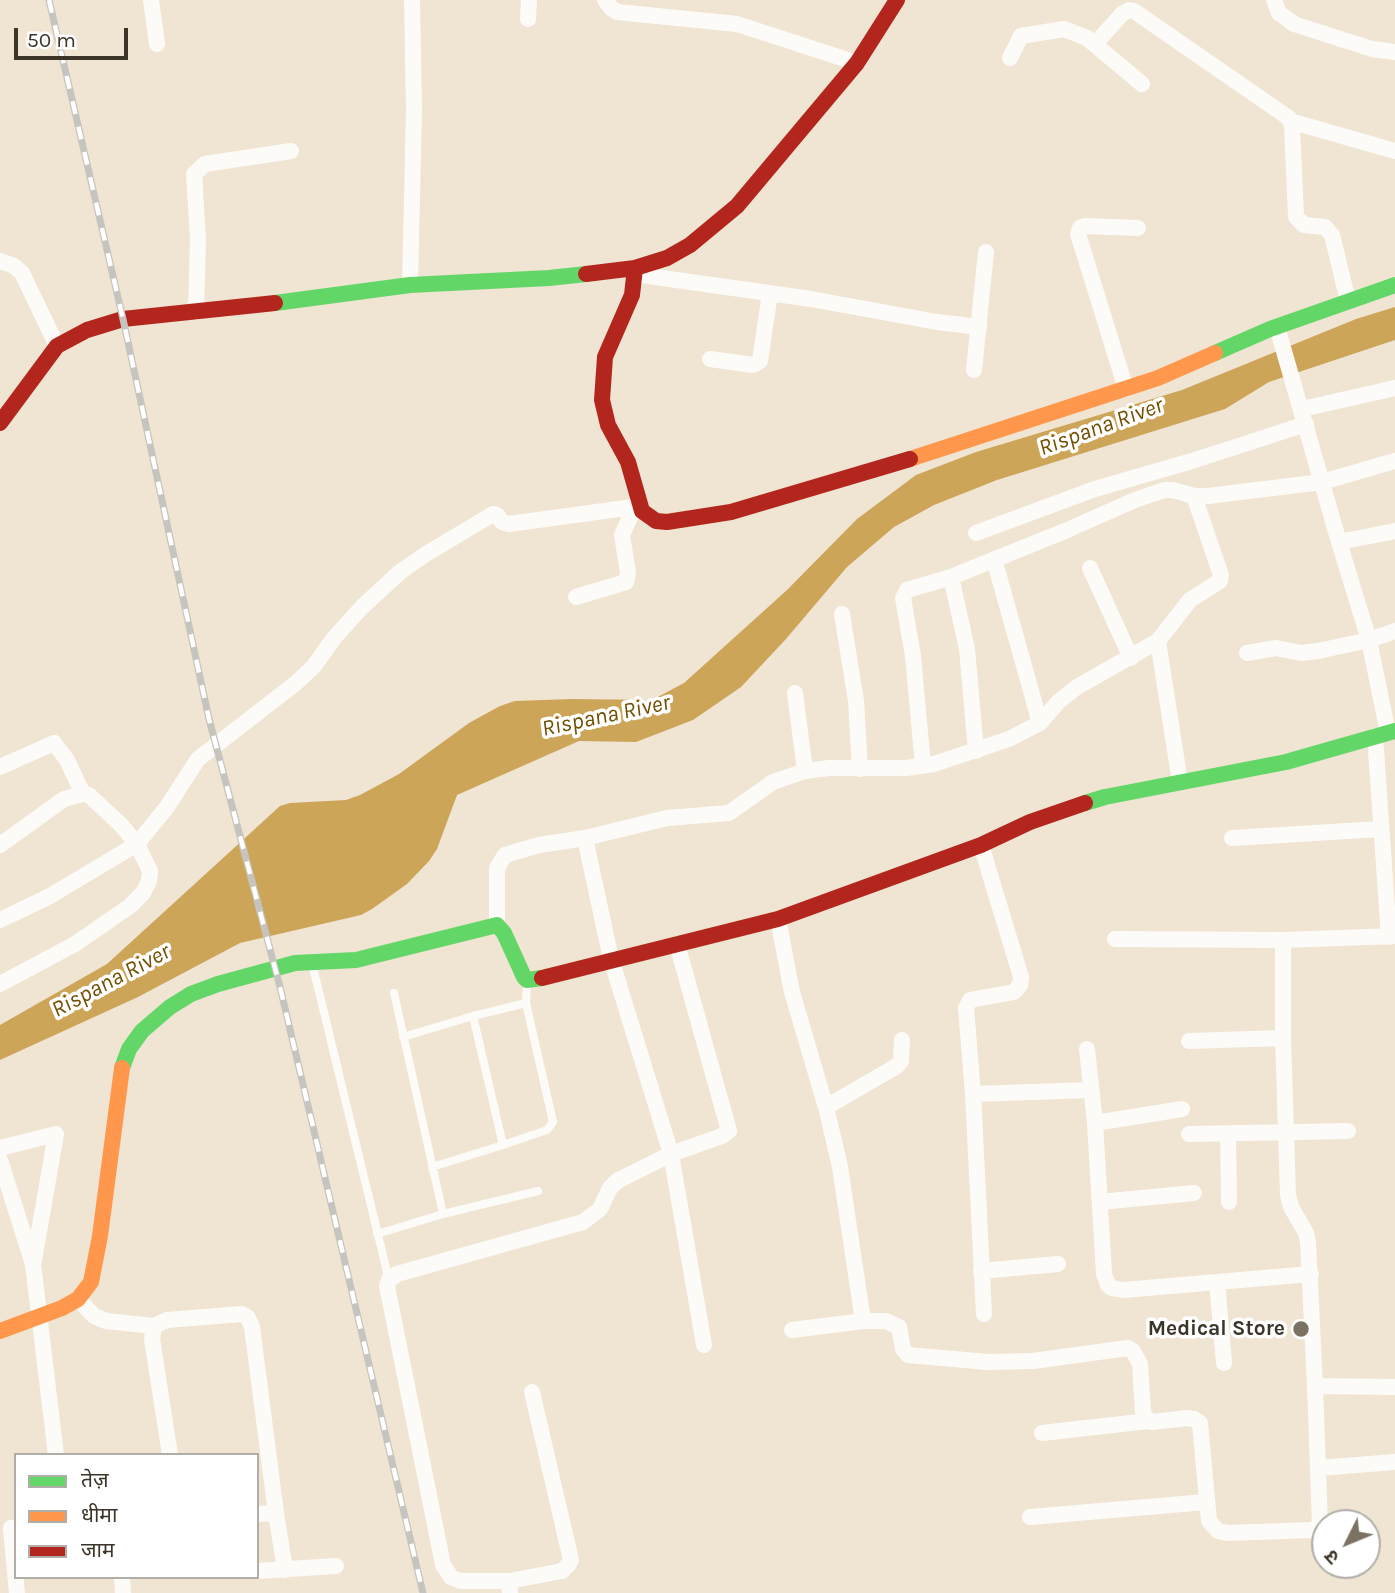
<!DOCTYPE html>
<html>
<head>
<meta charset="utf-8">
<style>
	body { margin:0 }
	#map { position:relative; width:1395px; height:1593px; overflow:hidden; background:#f0e4d3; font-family:Karla,"Noto Sans Devanagari",sans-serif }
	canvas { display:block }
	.legend { position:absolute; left:14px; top:1453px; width:245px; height:126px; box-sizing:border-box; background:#fff; border:2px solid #b1aea9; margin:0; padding:9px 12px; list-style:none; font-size:21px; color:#3c3428 }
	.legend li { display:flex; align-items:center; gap:14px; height:35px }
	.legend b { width:35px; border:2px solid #b1aea9 }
	.north { position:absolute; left:1311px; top:1509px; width:70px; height:70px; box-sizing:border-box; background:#fff; border:2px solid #b1aea9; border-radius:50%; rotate:227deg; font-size:19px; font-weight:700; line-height:28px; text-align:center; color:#3c3428 }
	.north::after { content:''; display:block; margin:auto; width:24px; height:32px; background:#7b7264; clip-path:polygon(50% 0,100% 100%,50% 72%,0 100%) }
	.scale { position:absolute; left:14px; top:28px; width:114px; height:32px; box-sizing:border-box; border:4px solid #3c3428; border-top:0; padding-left:9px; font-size:21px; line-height:24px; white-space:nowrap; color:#3c3428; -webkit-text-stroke:5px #fff; paint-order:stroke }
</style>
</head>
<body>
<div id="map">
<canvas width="1395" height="1593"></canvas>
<ul class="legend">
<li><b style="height:9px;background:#63d668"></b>तेज़</li>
<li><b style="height:9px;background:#ff974d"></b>धीमा</li>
<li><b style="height:9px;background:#b3261e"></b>जाम</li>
</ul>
<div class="north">उ</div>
<div class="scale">50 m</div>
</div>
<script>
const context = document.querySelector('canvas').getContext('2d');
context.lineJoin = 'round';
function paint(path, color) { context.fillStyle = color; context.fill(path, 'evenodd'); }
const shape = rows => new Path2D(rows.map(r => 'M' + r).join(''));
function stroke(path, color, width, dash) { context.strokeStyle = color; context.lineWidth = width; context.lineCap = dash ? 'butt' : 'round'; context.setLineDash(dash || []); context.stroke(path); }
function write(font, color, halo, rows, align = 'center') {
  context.font = font + ' Karla,sans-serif'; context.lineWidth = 7; context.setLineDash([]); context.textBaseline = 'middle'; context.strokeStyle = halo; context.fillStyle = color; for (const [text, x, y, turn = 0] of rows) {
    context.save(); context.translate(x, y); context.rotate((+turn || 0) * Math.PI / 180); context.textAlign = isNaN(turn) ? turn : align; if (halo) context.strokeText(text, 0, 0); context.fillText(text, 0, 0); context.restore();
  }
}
paint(shape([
	[1395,307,1395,340,1269,382,1225,409,997,480,934,505,894,527,847,567,786,639,741,687,693,720,636,742,579,741,457,795,437,849,429,861,407,884,372,909,361,915,240,943,138,997,0,1060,0,1025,107,964,280,806,290,803,346,800,360,795,399,774,469,723,500,706,515,701,572,699,652,700,684,683,787,590,857,519,916,475,976,452,1182,390,1356,319]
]), '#cda559');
stroke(shape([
	[312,963,389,1280],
	[394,993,443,1214],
	[403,1037,473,1016,526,1003],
	[503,1145,547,1130,553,1122,526,1003,527,983],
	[432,1167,503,1145,473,1016],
	[377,1234,443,1214,538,1191]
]), '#fdfbf8', 8);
stroke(shape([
	[151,0,157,44],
	[605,0,611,8,617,12,737,24,857,63],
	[1274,0,1279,13,1294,24,1372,49,1395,52],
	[528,19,529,0],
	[1095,44,1122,14,1129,10,1134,11,1289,118,1292,126,1296,217,1304,225,1325,227,1332,235,1348,301],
	[1010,58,1021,36,1064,29,1087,38,1142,84],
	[1290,121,1395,151],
	[0,261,14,266,22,273,57,346],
	[634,274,811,299,937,322,979,327],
	[410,285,414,110,412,0],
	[196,312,198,239,194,174,205,164,291,151],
	[1277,327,1339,542,1395,531],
	[710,359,753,365,760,361,770,293],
	[974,370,986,252],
	[1126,389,1078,234,1080,228,1085,226,1138,228],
	[1302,409,1395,388],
	[976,533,1095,489,1192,461,1306,424],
	[1339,542,1369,640,1388,733],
	[994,559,1040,723],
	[1090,568,1131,658],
	[951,577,967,649,976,751],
	[576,597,626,582,628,573,622,535,635,506],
	[842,614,856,701,860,769],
	[1158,641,1180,782],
	[1247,653,1276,648,1301,653,1318,651,1369,640,1395,631],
	[795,693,805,771],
	[1375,736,1389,937],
	[923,766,913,656,903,598,907,590,951,577,1065,531,1135,500,1164,490,1173,490,1194,496,1208,496,1322,482,1395,461],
	[0,767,54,743,67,760,83,794],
	[585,838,611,959,671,1154,704,1345],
	[1232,838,1381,829],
	[0,845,64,799,83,794,89,795,121,825,137,844,150,871,149,881,143,893,130,906,75,944,0,984],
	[981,845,1021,977,1020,985,1014,992,970,1000,966,1008,973,1094,984,1314],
	[778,919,792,992,827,1111,840,1167,863,1321],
	[0,920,50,896,137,844,167,807,198,759,296,683,314,666,334,638,362,607,400,572,426,554,493,514,497,515,502,522,509,524,640,506],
	[497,925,497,868,505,855,539,845,585,838,667,818,729,813,773,782,805,771,829,768,906,768,934,764,1009,739,1040,723,1059,701,1077,687,1158,641,1190,600,1220,581,1221,575,1194,496],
	[1115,939,1283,940,1395,936],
	[1283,940,1283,1038,1288,1195,1291,1207,1306,1233,1308,1242,1315,1386,1395,1387],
	[1189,1041,1283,1038],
	[1087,1049,1095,1123,1104,1274,1108,1285,1112,1288,1123,1290,1311,1274],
	[973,1094,1091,1090],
	[826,1107,897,1066,901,1061,902,1040],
	[1095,1123,1182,1109],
	[1228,1133,1229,1202],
	[1189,1134,1348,1131],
	[0,1148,56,1134,34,1260],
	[0,1160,33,1264,56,1455],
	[1100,1202,1194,1193],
	[981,1271,1058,1264],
	[1217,1282,1224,1363],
	[78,1299,94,1316,106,1321,154,1326,167,1320,242,1314,248,1318,252,1327,276,1513],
	[154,1326,152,1339,170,1455],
	[792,1330,863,1321,886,1321,899,1327,903,1349,908,1355,988,1362,1033,1361,1128,1348,1133,1351,1140,1364,1143,1412,1146,1418,1152,1422,1187,1418,1194,1419,1200,1423,1209,1521,1218,1531,1227,1533,1313,1530,1320,1525,1315,1386],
	[1042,1433,1148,1421],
	[1318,1468,1395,1462],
	[257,1514,276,1513,285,1570],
	[1030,1517,1206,1502],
	[16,1528,11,1528,17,1593],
	[257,1571,336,1566],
	[122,1577,123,1593],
	[509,1581,562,1571,569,1564,571,1560,532,1392],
	[510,1593,509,1581,460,1581,451,1577,443,1565,387,1286,389,1280,397,1274,583,1222,600,1209,610,1188,617,1181,671,1154,722,1136,729,1131,677,944]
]), '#fdfbf8', 16);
stroke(shape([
	[275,303,410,285,549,278,586,274],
	[1215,353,1270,329,1395,285],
	[1085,803,1105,797,1286,762,1395,731],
	[122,1068,129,1049,142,1031,170,1007,191,994,218,984,295,963,356,960,497,925,504,933,524,977,527,980,542,978]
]), '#63d668', 16);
stroke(shape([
	[910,459,1158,378,1215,353],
	[0,1331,62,1308,78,1299,91,1282,100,1236,122,1068]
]), '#ff974d', 16);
stroke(shape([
	[635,268,632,295,605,357,602,400,608,425,628,462,642,511,656,521,667,522,731,512,910,459],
	[586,274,635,268,667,258,690,245,737,206,857,63,897,0],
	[0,423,57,346,87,330,123,319,275,303],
	[542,978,778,919,981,845,1030,822,1085,803]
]), '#b3261e', 16);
const rail = shape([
	[49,0,123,319,209,719,280,987,423,1593]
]);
stroke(rail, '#c6c4bf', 7);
stroke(rail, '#fff', 4.5, [13]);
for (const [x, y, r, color] of [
	[1301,1329,9,"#7b7264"]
]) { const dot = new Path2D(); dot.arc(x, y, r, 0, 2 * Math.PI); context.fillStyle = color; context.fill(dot); stroke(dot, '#fff', 2.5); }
write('bold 21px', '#3c3428', '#fff', [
	["Medical Store",1285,1329]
], 'right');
write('italic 23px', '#724f01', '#fff', [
	["Rispana River",1101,427,-20],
	["Rispana River",606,716,-12],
	["Rispana River",111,981,-28]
]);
</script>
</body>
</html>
